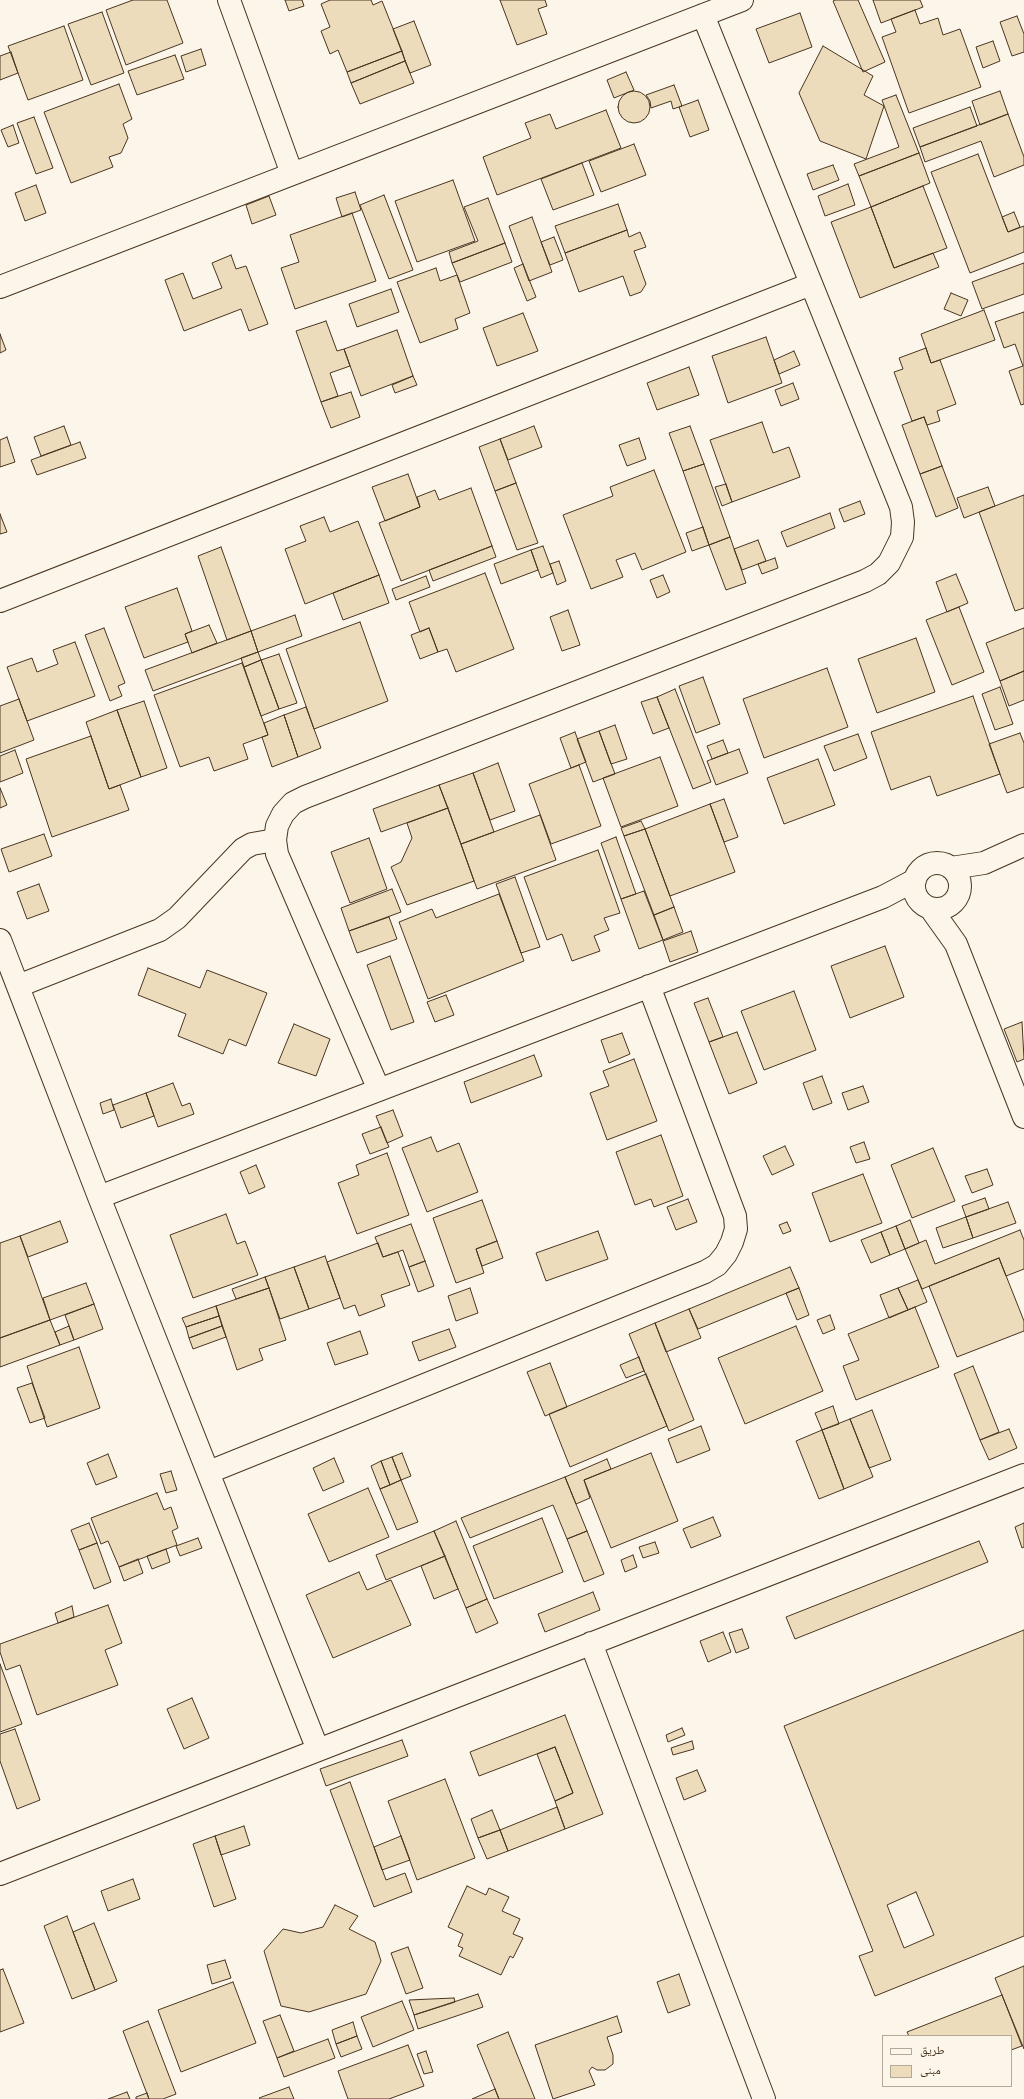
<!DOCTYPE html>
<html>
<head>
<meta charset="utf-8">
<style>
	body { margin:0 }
	#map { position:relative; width:1024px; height:2099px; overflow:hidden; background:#fbf6e9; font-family:"Public Sans","Noto Naskh Arabic",sans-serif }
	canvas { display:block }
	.legend { position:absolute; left:882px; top:2035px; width:130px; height:52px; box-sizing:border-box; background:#fbf6e9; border:1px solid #b4a999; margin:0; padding:5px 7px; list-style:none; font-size:12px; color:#4a3520 }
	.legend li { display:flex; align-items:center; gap:8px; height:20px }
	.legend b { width:20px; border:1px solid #b4a999 }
</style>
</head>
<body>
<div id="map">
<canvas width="1024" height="2099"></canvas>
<ul class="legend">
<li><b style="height:5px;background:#fbf6e9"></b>طريق</li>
<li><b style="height:11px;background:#ecdcbc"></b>مبنى</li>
</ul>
</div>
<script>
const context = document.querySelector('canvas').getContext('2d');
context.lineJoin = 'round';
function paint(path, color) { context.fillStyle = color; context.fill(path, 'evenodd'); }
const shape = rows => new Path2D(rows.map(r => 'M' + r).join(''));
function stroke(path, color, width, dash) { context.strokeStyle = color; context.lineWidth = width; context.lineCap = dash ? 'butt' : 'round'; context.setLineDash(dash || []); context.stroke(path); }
const building = shape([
	[133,0,167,0,183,43,126,65,106,10,133,0],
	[285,0,302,0,304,6,289,11,285,0],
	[330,0,371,0,373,5,382,1,402,51,347,72,338,50,330,54,321,31,330,27,321,4,330,0],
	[500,0,545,0,547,6,538,9,547,34,517,45,500,0],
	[835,0,858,0,885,62,863,72,833,1,835,0],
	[873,0,920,0,923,7,881,23,873,0],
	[915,10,920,24,938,18,943,35,960,29,981,87,909,113,882,37,896,32,891,19,915,10],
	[102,12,124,73,91,85,68,24,102,12],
	[800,13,812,47,769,63,756,29,800,13],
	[1017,16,1024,34,1024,52,1012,56,1000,22,1017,16],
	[414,21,431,65,410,73,393,29,414,21],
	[64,26,83,80,28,100,8,46,64,26],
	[993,41,1000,61,983,68,976,47,993,41],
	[823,46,873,76,864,95,884,106,866,159,820,141,799,93,823,46],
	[201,49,206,65,186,72,181,56,201,49],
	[402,51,405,61,351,83,347,72,402,51],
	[11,52,18,73,0,80,0,56,11,52],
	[175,55,184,79,137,95,128,71,175,55],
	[405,61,414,83,360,104,351,83,405,61],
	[626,72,634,90,614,98,607,80,626,72],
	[119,84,132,119,123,124,128,138,121,153,109,157,113,167,71,183,44,112,119,84],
	[674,85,682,106,673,109,671,101,651,108,650,101,646,95,674,85],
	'618 107a16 16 0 1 1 32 0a16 16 0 1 1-32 0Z',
	[1000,91,1008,114,980,125,972,101,1000,91],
	[896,95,919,153,859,176,854,164,899,147,882,100,896,95],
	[698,100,709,130,690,137,679,107,698,100],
	[970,107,977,126,920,147,913,128,970,107],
	[606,110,621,148,497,195,483,157,531,138,525,123,550,114,556,129,606,110],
	[1008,114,1024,157,1024,165,994,177,981,141,925,162,920,147,1008,114],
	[34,117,53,168,36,174,17,123,34,117],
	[13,125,19,143,8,147,1,130,13,125],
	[634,144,646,175,601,192,589,161,634,144],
	[919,153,930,183,871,207,859,176,919,153],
	[978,154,1008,232,1024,226,1024,252,970,273,931,172,978,154],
	[582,163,594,195,553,210,541,179,582,163],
	[833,165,839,180,813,190,807,174,833,165],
	[453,180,475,241,417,262,395,201,453,180],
	[848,184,855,205,825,216,818,196,848,184],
	[36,185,46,213,25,221,15,193,36,185],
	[923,186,947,248,894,268,871,207,923,186],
	[355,192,361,210,342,217,336,198,355,192],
	[384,195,413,270,389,279,360,205,384,195],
	[269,196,276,215,252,224,246,205,269,196],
	[488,198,505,243,452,263,449,252,478,241,464,207,488,198],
	[618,204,627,230,565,253,555,226,618,204],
	[871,207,894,268,933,253,939,267,860,298,831,222,871,207],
	[1014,212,1020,227,1008,232,1002,217,1014,212],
	[352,213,376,281,295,309,281,268,299,262,290,235,352,213],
	[532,217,552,272,529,281,509,226,532,217],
	[627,230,629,237,640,232,646,247,634,251,646,284,641,292,630,296,623,276,579,292,565,253,627,230],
	[554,237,563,260,550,265,541,242,554,237],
	[505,243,512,262,460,282,452,263,505,243],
	[231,255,236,269,246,266,268,324,249,331,241,309,184,331,165,280,183,273,193,299,222,288,212,263,231,255],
	[1024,263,1024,294,982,309,972,282,1024,263],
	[523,264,536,297,527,301,514,268,523,264],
	[436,268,440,281,457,275,470,313,455,319,458,329,420,343,397,282,436,268],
	[391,289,399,312,357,327,349,304,391,289],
	[951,293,968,300,961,316,944,309,951,293],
	[984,310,995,340,931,363,921,334,984,310],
	[1024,312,1024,404,1021,405,1009,371,1023,366,1015,344,1004,348,995,322,1024,312],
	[523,313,538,351,497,366,483,328,523,313],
	[326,321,337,351,344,349,350,366,330,373,338,396,321,402,296,331,326,321],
	[397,330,413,376,361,396,344,349,397,330],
	[0,334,6,350,0,353,0,334],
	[766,337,782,383,728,403,712,356,766,337],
	[926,348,931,363,940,360,956,404,937,411,940,421,927,425,924,417,912,421,894,372,903,369,899,358,926,348],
	[794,351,800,365,779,374,774,360,794,351],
	[689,367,699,395,657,410,647,383,689,367],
	[413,376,417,385,395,393,392,385,413,376],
	[793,383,799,399,781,406,775,390,793,383],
	[351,392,360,417,331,428,321,402,351,392],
	[924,417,942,466,920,474,902,425,924,417],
	[762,422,773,453,789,447,800,477,732,502,710,440,762,422],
	[64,426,71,445,41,456,34,437,64,426],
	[534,426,542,447,508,460,500,439,534,426],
	[690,426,704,464,683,471,669,433,690,426],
	[7,437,15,462,0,467,0,440,7,437],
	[639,438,646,459,627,466,619,445,639,438],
	[500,439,516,483,495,491,479,447,500,439],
	[80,442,86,458,37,475,31,460,80,442],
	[704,464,730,537,709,545,683,471,704,464],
	[942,466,958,508,936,517,920,474,942,466],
	[654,470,686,552,642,570,635,553,616,560,623,577,591,589,563,515,613,496,610,487,654,470],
	[408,474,420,507,385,521,372,487,408,474],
	[516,483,538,543,517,550,495,491,516,483],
	[726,484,732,502,722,506,715,487,726,484],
	[988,487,995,506,964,518,957,498,988,487],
	[471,488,492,546,401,581,379,523,420,507,417,497,435,490,439,500,471,488],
	[1024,495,1024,608,1015,611,979,512,1024,495],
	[860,501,865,514,844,522,839,509,860,501],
	[830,513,835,528,787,547,781,532,830,513],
	[0,514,7,532,0,534,0,514],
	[324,517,330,532,358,521,379,575,305,604,285,549,306,541,300,526,324,517],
	[703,527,709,545,692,551,686,533,703,527],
	[730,537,746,583,726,590,709,545,730,537],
	[758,540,766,561,742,570,734,549,758,540],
	[492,546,496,557,433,581,429,570,492,546],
	[543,546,553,573,541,578,531,550,543,546],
	[221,547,251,631,227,640,198,556,221,547],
	[531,550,538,570,501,584,494,564,531,550],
	[775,558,778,568,762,574,758,564,775,558],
	[559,561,566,581,557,585,550,564,559,561],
	[485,573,514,649,456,672,447,649,438,652,429,628,420,632,409,602,485,573],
	[956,574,968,603,947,612,936,582,956,574],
	[379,575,389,603,343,620,333,593,379,575],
	[663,575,670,592,657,598,650,580,663,575],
	[426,576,430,587,396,600,392,589,426,576],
	[177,588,192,631,185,634,188,642,144,658,125,607,177,588],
	[959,607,984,672,952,685,926,620,959,607],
	[568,610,580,645,562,651,550,617,568,610],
	[295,615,302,636,258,652,251,631,295,615],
	[360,622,388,701,314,729,286,649,360,622],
	[209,625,217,643,192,653,185,634,209,625],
	[104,628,125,683,118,686,122,696,110,701,85,635,104,628],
	[429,628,438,652,420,659,411,635,429,628],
	[1024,628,1024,671,1000,681,986,643,1024,628],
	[251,631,258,652,153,691,145,670,251,631],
	[916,638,935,692,877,713,858,659,916,638],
	[75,642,95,696,27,721,7,667,32,658,37,672,58,664,53,650,75,642],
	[258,652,261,660,244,667,241,658,258,652],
	[279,654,297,703,279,709,261,660,279,654],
	[261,660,279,709,261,716,244,667,261,660],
	[242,663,268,735,243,744,248,759,214,771,209,757,180,767,154,695,242,663],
	[827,668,848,727,764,758,743,699,827,668],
	[1024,671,1024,700,1009,706,1000,681,1024,671],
	[703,677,720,724,696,733,679,686,703,677],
	[1000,687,1013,724,995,730,982,694,1000,687],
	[675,689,711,782,693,789,657,697,675,689],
	[973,696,1000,774,937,796,930,776,891,790,871,732,973,696],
	[657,697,669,728,653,734,641,702,657,697],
	[19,699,34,740,0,753,0,706,19,699],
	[144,701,167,768,141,777,117,710,144,701],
	[306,707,321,748,298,757,284,715,306,707],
	[117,710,141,777,109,789,86,722,117,710],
	[284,715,298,757,272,767,262,737,268,735,264,723,284,715],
	[615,725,627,759,611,764,599,731,615,725],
	[599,731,615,774,593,782,577,739,599,731],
	[575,732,586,762,571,768,560,738,575,732],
	[1020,733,1024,743,1024,787,1007,793,989,744,1020,733],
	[858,734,867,758,834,771,824,746,858,734],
	[91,736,109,789,120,785,129,810,52,837,26,759,91,736],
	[723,740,728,753,712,759,707,746,723,740],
	[739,749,748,773,716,785,707,761,739,749],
	[15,750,23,773,0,782,0,756,15,750],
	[660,757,678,806,621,827,603,778,660,757],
	[818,759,835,805,784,824,767,778,818,759],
	[498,763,515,811,490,820,473,773,498,763],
	[579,765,601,826,551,844,529,784,579,765],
	[473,773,494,832,461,844,439,785,473,773],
	[439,785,448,808,381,832,373,809,439,785],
	[0,788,7,805,0,808,0,788],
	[724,799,738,837,724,842,710,804,724,799],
	[710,804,735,872,670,896,645,829,710,804],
	[448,808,474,881,407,905,391,867,401,862,412,838,407,823,448,808],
	[540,815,556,860,477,889,461,844,540,815],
	[641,821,645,829,624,836,621,828,641,821],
	[645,829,674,907,654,915,624,836,645,829],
	[44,834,52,856,9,872,1,849,44,834],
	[616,837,636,894,621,899,601,843,616,837],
	[369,838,387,889,350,903,331,852,369,838],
	[598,850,620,913,604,918,609,930,594,936,600,951,572,961,562,934,547,940,524,877,598,850],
	[515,877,540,947,521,953,496,884,515,877],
	[39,884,49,911,27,919,17,892,39,884],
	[392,889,401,912,349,931,341,908,392,889],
	[644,891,663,940,639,949,621,899,644,891],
	[499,894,524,961,428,999,399,922,432,909,436,918,499,894],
	[674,907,683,932,663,940,654,915,674,907],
	[389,917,397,939,357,953,349,931,389,917],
	[691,931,698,952,670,962,663,941,691,931],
	[885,946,904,997,850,1018,831,966,885,946],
	[390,956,414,1022,391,1030,367,965,390,956],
	[148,968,200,988,207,970,267,993,246,1046,229,1039,223,1054,178,1036,186,1014,138,995,148,968],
	[794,991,816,1050,764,1070,741,1011,794,991],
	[446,995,454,1015,435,1022,427,1002,446,995],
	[708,998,723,1037,709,1042,694,1003,708,998],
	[1022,1022,1024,1059,1017,1062,1004,1029,1022,1022],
	[294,1024,330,1039,316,1076,278,1063,294,1024],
	[737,1032,757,1083,729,1094,709,1042,737,1032],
	[622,1033,630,1054,609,1063,601,1040,622,1033],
	[534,1055,542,1076,471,1103,464,1082,534,1055],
	[634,1059,657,1121,607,1140,590,1093,609,1086,603,1071,634,1059],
	[822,1076,832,1103,813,1110,803,1083,822,1076],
	[173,1083,182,1106,190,1103,194,1114,158,1127,146,1093,173,1083],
	[863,1086,869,1102,848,1110,842,1093,863,1086],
	[146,1093,154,1116,121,1128,113,1105,146,1093],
	[111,1099,114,1110,103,1114,100,1103,111,1099],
	[393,1110,403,1136,387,1143,376,1116,393,1110],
	[381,1127,389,1147,370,1154,362,1134,381,1127],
	[661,1135,683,1196,654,1207,651,1199,635,1205,616,1152,661,1135],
	[431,1137,437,1152,459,1143,478,1192,427,1212,402,1148,431,1137],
	[864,1142,870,1159,856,1163,850,1147,864,1142],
	[785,1146,794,1165,772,1175,763,1156,785,1146],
	[933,1148,955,1201,912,1218,891,1165,933,1148],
	[387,1153,409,1215,357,1234,338,1183,359,1175,356,1165,387,1153],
	[256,1165,265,1187,249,1194,240,1172,256,1165],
	[987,1169,993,1185,972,1193,965,1176,987,1169],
	[863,1174,882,1223,830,1242,812,1193,863,1174],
	[985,1198,989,1209,966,1217,962,1206,985,1198],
	[688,1199,697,1222,676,1230,667,1207,688,1199],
	[482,1200,497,1241,476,1249,484,1273,456,1283,433,1218,482,1200],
	[1008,1202,1016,1223,973,1238,966,1217,1008,1202],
	[226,1214,237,1244,245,1241,258,1275,193,1298,170,1235,226,1214],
	[966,1217,973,1238,943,1248,936,1228,966,1217],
	[910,1220,919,1243,905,1249,896,1226,910,1220],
	[60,1221,68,1242,28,1257,20,1236,60,1221],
	[787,1222,791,1231,783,1234,779,1225,787,1222],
	[411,1224,425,1261,409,1267,403,1250,383,1257,375,1237,411,1224],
	[896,1226,905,1249,890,1255,881,1232,896,1226],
	[1020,1230,1024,1240,1024,1269,1006,1276,999,1258,922,1289,905,1249,926,1240,935,1264,1020,1230],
	[598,1231,608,1259,546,1281,536,1253,598,1231],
	[881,1232,890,1255,871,1263,861,1240,881,1232],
	[20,1236,50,1320,0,1338,0,1243,20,1236],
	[497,1241,503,1258,482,1266,476,1249,497,1241],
	[378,1243,383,1257,398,1252,410,1285,381,1295,385,1306,359,1316,355,1305,344,1309,327,1262,378,1243],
	[325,1256,340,1298,309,1309,294,1267,325,1256],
	[999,1258,1024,1321,1024,1331,957,1357,929,1286,999,1258],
	[425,1261,434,1286,418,1292,409,1267,425,1261],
	[294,1267,309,1309,280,1319,265,1277,294,1267],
	[790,1267,799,1288,698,1329,689,1309,790,1267],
	[265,1277,269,1288,236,1299,232,1289,265,1277],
	[918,1280,927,1302,908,1310,898,1288,918,1280],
	[86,1283,94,1304,50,1320,43,1298,86,1283],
	[269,1288,286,1340,259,1349,263,1360,237,1370,216,1306,269,1288],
	[470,1288,478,1313,456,1321,448,1296,470,1288],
	[799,1288,809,1315,797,1320,786,1293,799,1288],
	[898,1288,908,1310,889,1318,880,1295,898,1288],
	[94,1304,103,1329,74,1340,65,1315,94,1304],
	[216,1306,219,1316,186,1327,182,1318,216,1306],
	[915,1307,939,1367,856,1400,843,1366,859,1360,848,1334,915,1307],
	[689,1309,701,1338,666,1352,655,1323,689,1309],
	[830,1315,835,1329,823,1334,817,1320,830,1315],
	[219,1316,222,1326,189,1338,186,1327,219,1316],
	[50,1320,60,1345,0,1367,0,1338,50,1320],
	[655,1323,694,1420,669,1431,629,1334,655,1323],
	[69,1326,74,1340,60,1345,55,1332,69,1326],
	[222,1326,226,1337,193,1349,189,1338,222,1326],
	[796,1326,823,1391,745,1424,718,1358,796,1326],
	[449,1329,456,1347,419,1361,412,1342,449,1329],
	[360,1331,368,1354,335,1365,327,1343,360,1331],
	[79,1347,100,1408,47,1427,27,1366,79,1347],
	[639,1357,644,1371,626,1378,620,1365,639,1357],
	[550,1363,567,1407,545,1416,527,1372,550,1363],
	[973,1366,999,1432,980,1440,954,1374,973,1366],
	[646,1374,667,1426,570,1467,549,1414,646,1374],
	[32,1383,45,1418,30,1423,17,1388,32,1383],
	[833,1406,839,1424,822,1430,815,1413,833,1406],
	[872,1410,891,1460,869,1468,850,1419,872,1410],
	[850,1419,873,1477,844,1489,822,1430,850,1419],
	[701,1426,710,1450,677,1463,668,1439,701,1426],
	[1009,1429,1017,1448,989,1460,980,1440,1009,1429],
	[822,1430,844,1489,819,1499,796,1441,822,1430],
	[402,1453,411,1476,401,1480,392,1457,402,1453],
	[651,1453,678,1521,611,1548,584,1480,651,1453],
	[108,1454,117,1477,96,1485,87,1463,108,1454],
	[392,1457,401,1480,390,1485,381,1461,392,1457],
	[334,1458,344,1482,323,1491,313,1468,334,1458],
	[607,1459,611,1469,584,1480,590,1498,576,1504,565,1477,607,1459],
	[381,1461,390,1485,380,1489,371,1466,381,1461],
	[171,1471,177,1490,166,1493,160,1474,171,1471],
	[565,1477,587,1531,567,1539,553,1505,470,1538,461,1518,565,1477],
	[401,1480,418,1522,397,1530,380,1489,401,1480],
	[368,1488,389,1537,329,1562,308,1514,368,1488],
	[157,1493,164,1510,171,1507,178,1528,172,1531,177,1545,119,1567,108,1541,101,1544,91,1518,157,1493],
	[713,1517,721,1536,691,1548,683,1529,713,1517],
	[542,1518,563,1572,494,1599,473,1546,542,1518],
	[456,1521,487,1599,466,1608,434,1531,456,1521],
	[89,1523,97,1543,79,1550,71,1530,89,1523],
	[1024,1523,1024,1547,1022,1548,1015,1527,1024,1523],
	[434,1531,445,1556,386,1580,376,1555,434,1531],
	[587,1531,604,1574,584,1582,567,1539,587,1531],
	[198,1538,202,1548,180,1556,176,1546,198,1538],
	[979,1541,988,1562,795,1639,786,1617,979,1541],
	[655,1542,659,1553,643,1558,639,1547,655,1542],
	[97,1543,111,1582,94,1589,79,1550,97,1543],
	[166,1549,170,1562,152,1569,147,1556,166,1549],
	[633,1555,637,1567,625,1572,621,1560,633,1555],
	[445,1556,458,1589,434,1599,421,1566,445,1556],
	[138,1559,143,1573,124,1581,119,1567,138,1559],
	[359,1572,367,1590,391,1580,411,1625,333,1658,306,1595,359,1572],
	[593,1592,600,1610,545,1632,538,1614,593,1592],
	[487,1599,498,1623,476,1633,466,1608,487,1599],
	[108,1605,122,1643,105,1650,118,1685,37,1715,20,1665,6,1670,0,1652,0,1644,108,1605],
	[72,1606,74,1617,58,1623,55,1613,72,1606],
	[742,1629,749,1648,736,1653,729,1633,742,1629],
	[1024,1630,1024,1936,875,1996,859,1956,873,1951,784,1726,1024,1630],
	[916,1892,934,1935,904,1948,887,1905,916,1892],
	[723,1632,731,1652,708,1662,700,1641,723,1632],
	[0,1664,22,1724,0,1732,0,1664],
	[192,1698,209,1738,184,1749,167,1709,192,1698],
	[565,1715,603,1814,565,1829,555,1801,573,1793,555,1747,479,1776,470,1752,565,1715],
	[682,1728,685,1735,668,1742,666,1735,682,1728],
	[15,1729,40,1800,17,1809,0,1761,0,1734,15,1729],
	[402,1740,408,1756,326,1786,320,1769,402,1740],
	[692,1741,694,1749,673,1755,671,1748,692,1741],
	[555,1747,573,1793,555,1801,537,1754,555,1747],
	[697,1770,706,1791,684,1800,676,1778,697,1770],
	[445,1779,475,1858,417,1880,388,1801,445,1779],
	[350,1782,386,1880,405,1873,412,1892,374,1907,330,1790,350,1782],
	[557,1807,565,1829,508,1851,500,1830,557,1807],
	[492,1810,500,1830,478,1838,471,1819,492,1810],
	[244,1826,250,1845,221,1855,215,1836,244,1826],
	[500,1830,508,1851,487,1859,478,1838,500,1830],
	[215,1836,236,1899,214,1907,193,1844,215,1836],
	[401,1836,410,1860,382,1870,374,1847,401,1836],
	[133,1879,140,1899,108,1911,101,1891,133,1879],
	[467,1886,486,1895,489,1888,509,1897,502,1911,520,1919,513,1934,523,1938,513,1958,510,1956,501,1975,459,1956,463,1948,458,1946,463,1934,448,1927,467,1886],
	[335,1905,358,1916,349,1929,375,1942,381,1961,366,1994,309,2012,281,2006,264,1951,283,1929,301,1933,323,1927,335,1905],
	[67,1916,95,1990,72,1999,44,1926,67,1916],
	[94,1923,117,1981,95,1990,73,1932,94,1923],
	[408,1947,423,1988,406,1994,391,1953,408,1947],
	[225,1960,231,1978,212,1984,207,1965,225,1960],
	[1024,1966,1024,2049,995,1978,1024,1966],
	[3,1969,24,2023,0,2032,0,1970,3,1969],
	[679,1974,690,2005,668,2013,657,1982,679,1974],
	[233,1982,256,2043,181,2072,158,2010,233,1982],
	[478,1994,483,2007,418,2029,414,2015,478,1994],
	[1002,1995,1022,2046,1011,2050,1011,2036,909,2036,907,2032,1002,1995],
	[454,1998,455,2002,414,2015,409,2000,454,1998],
	[402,2001,414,2030,373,2047,361,2017,402,2001],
	[280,2015,294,2051,277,2058,263,2021,280,2015],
	[617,2016,622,2032,607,2037,613,2055,613,2064,605,2070,597,2070,592,2067,589,2071,595,2085,553,2099,535,2045,617,2016],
	[148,2021,176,2094,163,2099,149,2099,123,2031,148,2021],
	[353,2022,357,2036,336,2044,332,2030,353,2022],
	[508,2032,535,2099,499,2099,495,2089,477,2045,508,2032],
	[357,2036,362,2049,341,2057,336,2044,357,2036],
	[328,2039,335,2058,284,2077,277,2058,328,2039],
	[408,2045,424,2086,389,2099,348,2099,338,2071,408,2045],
	[426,2051,433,2072,424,2074,417,2054,426,2051],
	[289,2087,294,2099,260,2099,259,2098,289,2087],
	[495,2089,499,2099,472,2099,495,2089],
	[127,2092,130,2099,108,2099,127,2092],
	[147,2093,149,2099,136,2099,136,2097,147,2093]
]);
paint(building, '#ecdcbc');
stroke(building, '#4a3520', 1);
const minor = shape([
	[229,0,292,174],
	[0,287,742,0],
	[0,601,811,284],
	'914 886a23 23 0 1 1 46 0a23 23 0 1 1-46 0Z',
	[951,868,984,863,1024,845],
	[931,909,956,944,1024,1117],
	[0,940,99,1197,318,1750],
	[18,986,160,930,177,918,243,849,252,844,275,840],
	[379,1090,277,854,275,840,277,826,283,814,293,803,305,797,865,581,878,574,889,563,902,537,903,522,901,507,703,15],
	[99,1197,883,897,915,880],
	[209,1472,705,1272,717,1265,726,1254,732,1242,736,1229,735,1216,649,986],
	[591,1643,764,2099],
	[0,1874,1024,1475]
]);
stroke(minor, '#4a3520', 24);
stroke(minor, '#fbf6e9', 22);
</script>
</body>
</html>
